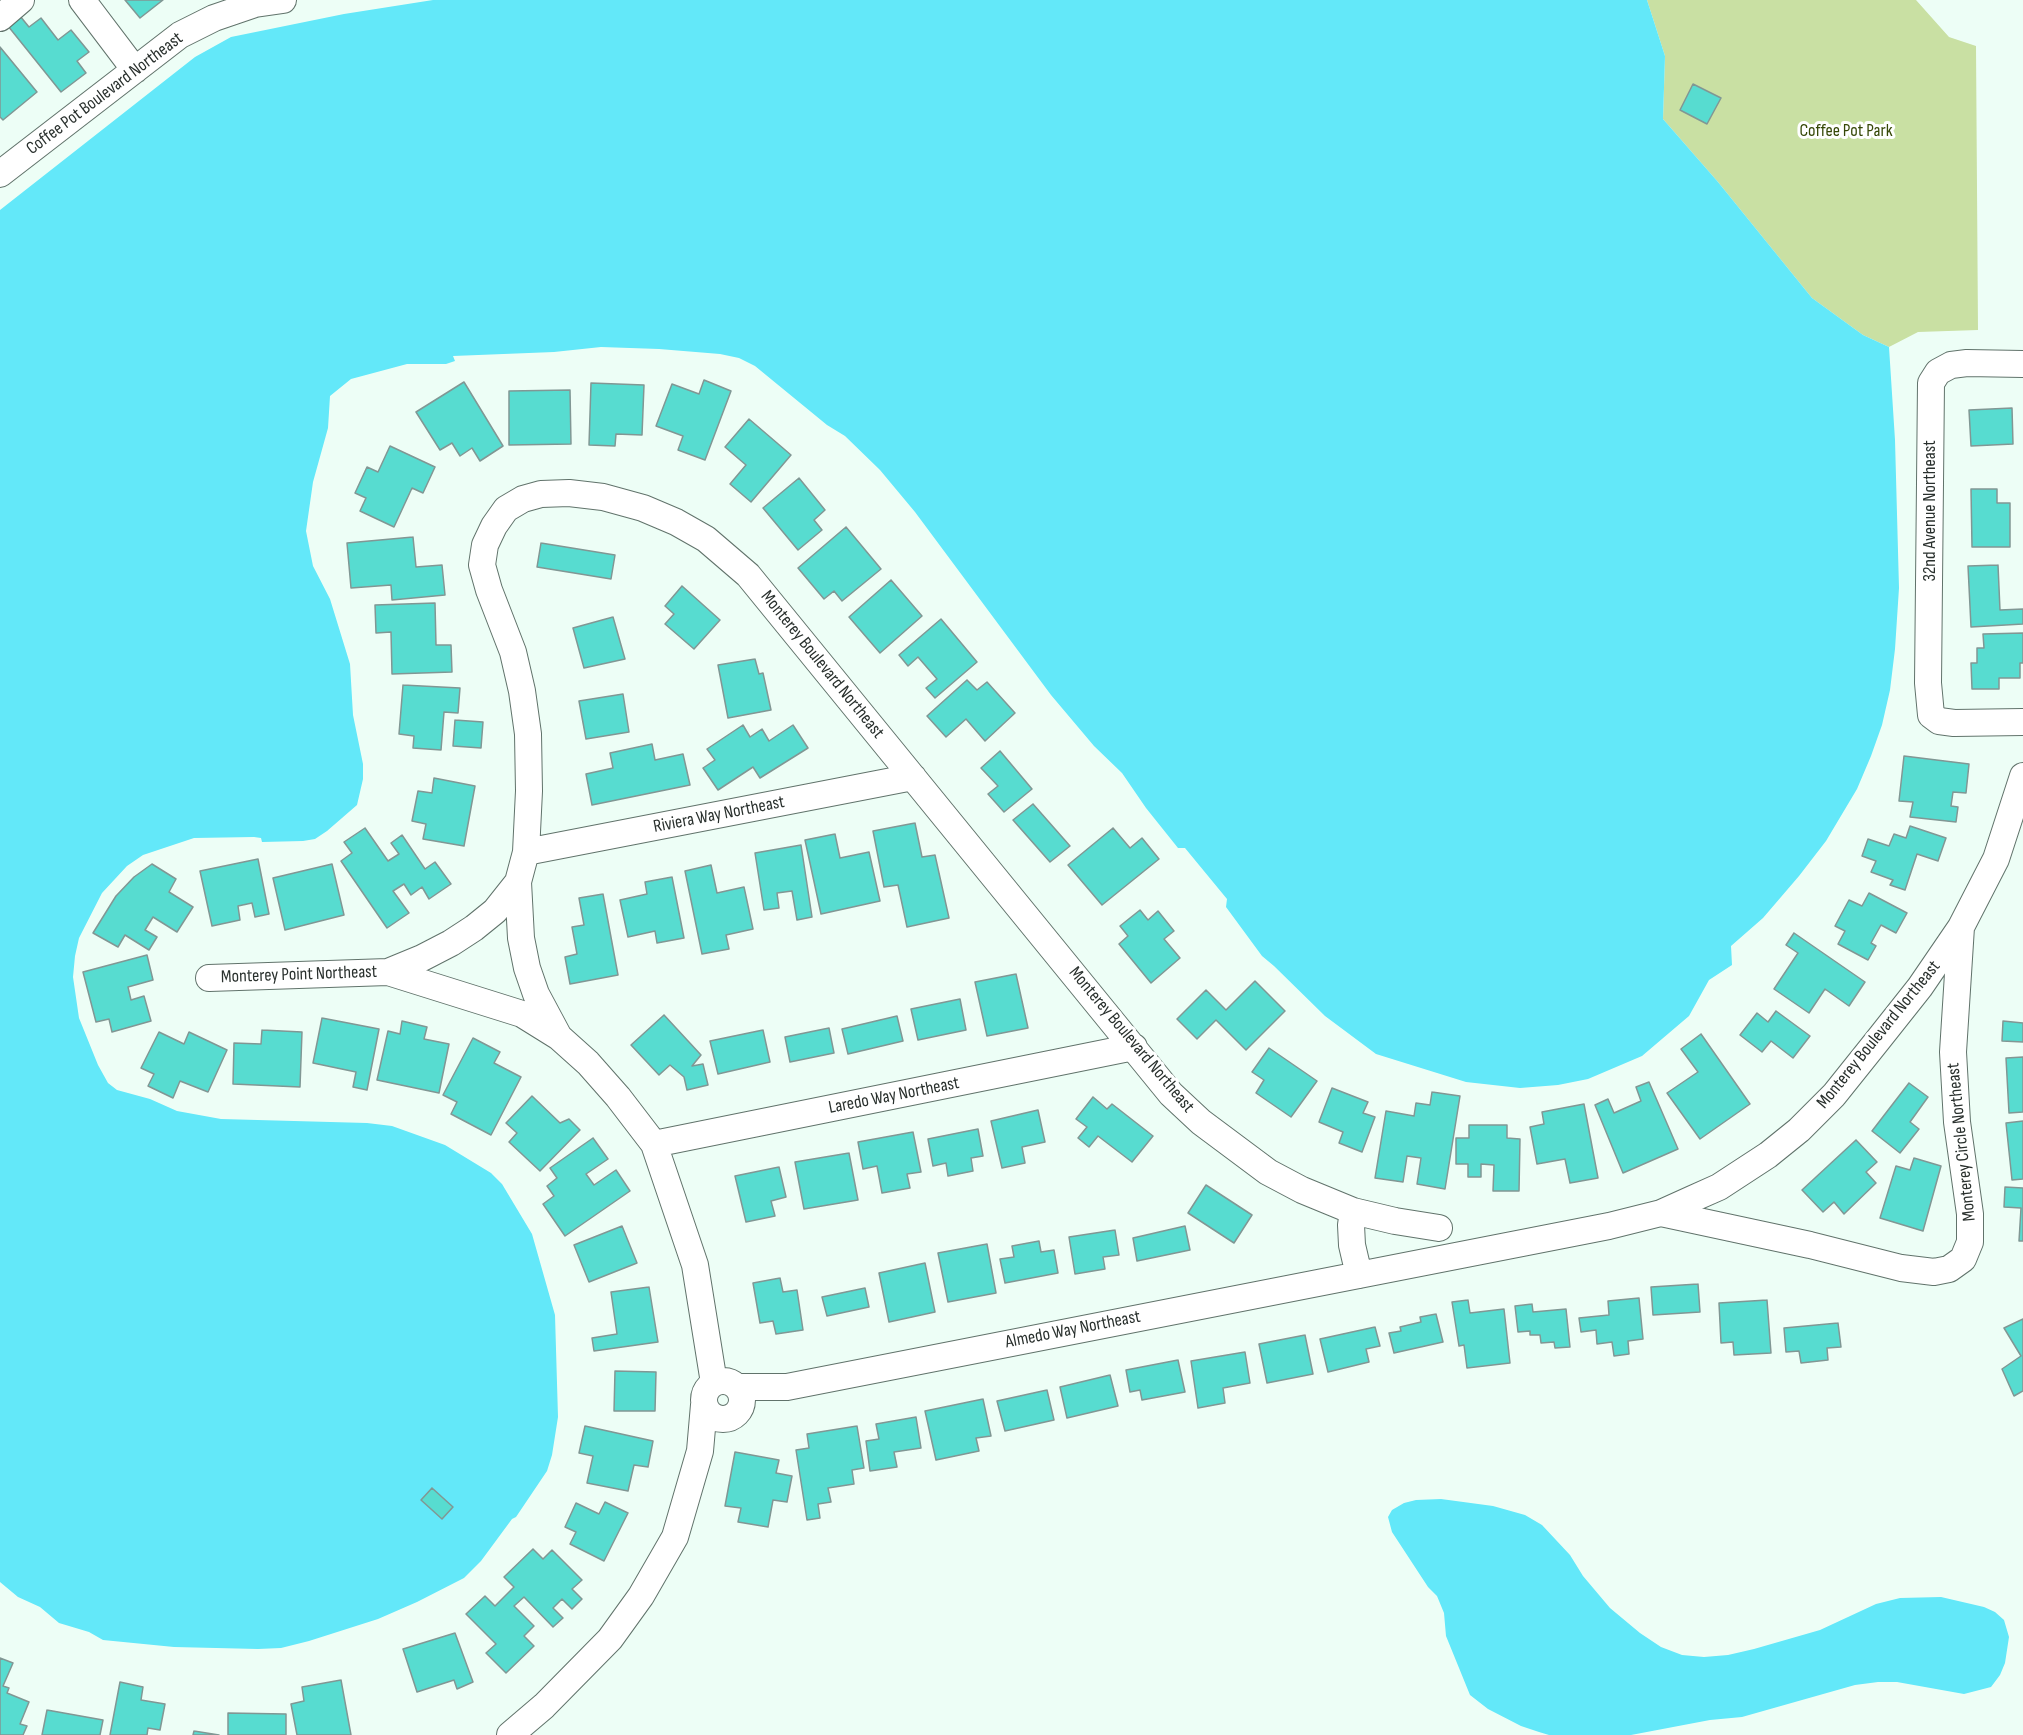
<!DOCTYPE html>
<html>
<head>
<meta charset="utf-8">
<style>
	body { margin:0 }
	canvas { display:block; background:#edfef6 }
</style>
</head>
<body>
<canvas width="2023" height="1735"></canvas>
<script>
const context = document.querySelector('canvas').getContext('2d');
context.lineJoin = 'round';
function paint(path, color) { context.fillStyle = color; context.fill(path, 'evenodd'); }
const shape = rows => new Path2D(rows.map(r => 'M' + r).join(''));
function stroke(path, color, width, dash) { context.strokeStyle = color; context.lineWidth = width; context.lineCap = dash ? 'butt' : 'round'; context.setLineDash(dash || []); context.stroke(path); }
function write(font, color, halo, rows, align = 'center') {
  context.font = font + ' "Sofia Sans Condensed",sans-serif'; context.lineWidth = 6; context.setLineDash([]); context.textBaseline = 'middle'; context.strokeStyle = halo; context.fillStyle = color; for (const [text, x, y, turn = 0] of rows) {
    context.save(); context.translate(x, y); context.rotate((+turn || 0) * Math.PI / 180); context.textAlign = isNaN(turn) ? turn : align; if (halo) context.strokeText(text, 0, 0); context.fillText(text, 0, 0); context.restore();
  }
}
paint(shape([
	[1647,0,1916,0,1949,37,1976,46,1978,330,1918,332,1889,347,1863,335,1812,298,1718,182,1663,119,1665,56]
]), '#c9e0a3');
paint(shape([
	[433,0,1647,0,1665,56,1663,119,1718,182,1812,298,1863,335,1889,347,1895,440,1899,588,1895,649,1890,690,1882,725,1871,756,1857,789,1826,841,1799,876,1763,918,1731,946,1732,965,1709,980,1689,1016,1642,1056,1588,1079,1558,1085,1520,1088,1466,1082,1376,1054,1325,1016,1274,966,1262,956,1226,907,1227,899,1185,848,1178,848,1146,808,1122,773,1094,746,1051,695,915,512,880,470,845,436,827,425,755,366,739,358,720,354,659,349,601,347,554,352,453,356,455,361,446,364,407,364,351,379,330,396,328,428,313,482,306,531,313,566,330,599,350,664,353,715,363,764,363,779,357,805,327,831,315,839,303,841,262,842,261,838,254,837,194,838,143,855,127,866,102,893,79,938,75,956,73,977,79,1018,98,1065,108,1083,117,1090,150,1099,177,1111,221,1119,367,1123,392,1126,445,1145,491,1173,502,1184,532,1234,555,1315,558,1417,552,1455,547,1471,516,1517,512,1519,481,1561,464,1578,417,1602,378,1619,309,1641,281,1648,258,1649,174,1647,103,1640,89,1632,59,1623,40,1607,18,1597,0,1582,0,210,195,57,231,37,344,14],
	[1441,1499,1493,1506,1525,1515,1542,1525,1570,1555,1583,1576,1610,1608,1640,1633,1661,1647,1682,1655,1704,1657,1728,1655,1754,1649,1820,1630,1876,1604,1900,1598,1941,1597,1984,1607,1995,1612,2004,1620,2009,1637,2005,1663,2000,1675,1991,1687,1964,1694,1897,1682,1878,1682,1855,1685,1742,1717,1710,1720,1631,1735,1549,1735,1539,1732,1521,1726,1488,1709,1470,1695,1446,1636,1444,1613,1437,1596,1428,1587,1392,1532,1388,1517,1392,1510,1404,1503,1416,1500]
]), '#63e8f9');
const building = shape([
	[125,0,163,0,140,18,125,0],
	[20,16,29,27,41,18,58,40,71,30,89,52,77,61,86,73,61,92,8,26,20,16],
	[0,47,37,92,3,120,0,117,0,47],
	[1693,84,1721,98,1707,124,1680,110,1693,84],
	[704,380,731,391,705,460,678,450,683,436,656,426,672,384,699,394,704,380],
	[464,382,503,446,480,461,472,448,460,456,452,443,440,450,416,412,464,382],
	[591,383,644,385,642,435,616,434,615,446,589,445,591,383],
	[570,390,571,444,509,445,509,391,570,390],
	[2012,408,2013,444,1971,446,1969,410,2012,408],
	[749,419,791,455,751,502,730,484,746,465,725,447,749,419],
	[390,446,435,467,423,493,412,488,394,527,360,511,366,498,355,493,367,467,378,472,390,446],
	[799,478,825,510,814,520,822,530,798,550,763,508,799,478],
	[1971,489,1997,489,1997,503,2010,503,2010,547,1972,547,1971,489],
	[846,527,881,569,842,601,834,591,824,599,798,568,846,527],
	[413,537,416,567,442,565,445,595,392,600,391,585,351,588,347,543,413,537],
	[541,543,615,555,611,579,537,567,541,543],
	[1998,565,2000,610,2023,609,2023,624,1971,627,1968,566,1998,565],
	[891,580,922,616,880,653,849,617,891,580],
	[682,586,720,620,694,649,665,624,674,614,665,606,682,586],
	[435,603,436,645,451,645,452,672,392,674,391,632,376,633,375,605,435,603],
	[613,617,625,659,584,668,573,628,613,617],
	[941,619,977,662,935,698,926,688,937,679,918,657,908,666,899,655,941,619],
	[2023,633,2023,663,2020,663,2020,678,1999,678,1999,689,1972,689,1971,663,1977,663,1977,648,1984,648,1983,634,2023,633],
	[755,659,759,674,763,673,771,710,728,718,718,665,755,659],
	[967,680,977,690,987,682,1015,713,985,741,966,719,946,737,927,716,967,680],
	[403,685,460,688,458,713,444,712,441,750,413,748,414,736,399,734,403,685],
	[623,694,629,732,586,739,579,701,623,694],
	[455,720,483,722,481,748,453,746,455,720],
	[743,725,750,737,762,729,769,741,793,725,808,748,760,778,753,767,718,790,703,768,715,760,707,749,743,725],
	[652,744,655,760,683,754,690,785,592,805,586,774,613,768,610,753,652,744],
	[1000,751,1032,789,1004,812,988,794,998,786,981,768,1000,751],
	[1904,756,1969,764,1966,793,1953,792,1951,806,1958,807,1956,822,1910,817,1913,802,1899,801,1904,756],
	[434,778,475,786,464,846,423,839,426,824,412,821,418,791,432,793,434,778],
	[1033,804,1070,846,1050,862,1013,820,1033,804],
	[915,823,922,857,935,855,949,918,907,927,898,885,884,887,873,831,915,823],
	[1910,826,1946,838,1938,861,1917,854,1905,890,1890,885,1893,880,1871,872,1876,861,1862,856,1868,839,1889,846,1894,834,1906,838,1910,826],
	[365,828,388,861,399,854,391,843,402,835,425,869,435,862,451,884,429,899,422,887,411,895,404,884,393,891,409,913,387,928,341,861,352,853,344,842,365,828],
	[1113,828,1130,848,1142,838,1159,859,1102,905,1068,865,1113,828],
	[835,834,840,858,869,852,880,901,821,914,805,840,835,834],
	[801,845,812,917,797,920,792,891,777,893,779,908,764,910,755,853,801,845],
	[258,859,269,914,255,917,252,903,238,906,240,920,212,926,200,871,258,859],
	[152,864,176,879,169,892,193,907,177,932,153,917,145,930,157,937,149,950,125,935,118,947,93,933,116,896,134,877,152,864],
	[332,864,344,915,285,930,273,878,332,864],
	[711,865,717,893,744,887,753,929,726,935,729,949,702,954,685,871,711,865],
	[672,877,684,938,657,943,655,931,628,937,620,900,647,894,645,882,672,877],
	[1869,893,1907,913,1896,933,1881,925,1871,943,1876,946,1868,960,1838,944,1845,931,1835,926,1849,900,1862,906,1869,893],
	[603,894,618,975,570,984,565,957,577,954,572,927,584,925,579,898,603,894],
	[1140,910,1148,920,1158,911,1174,931,1164,939,1180,958,1151,983,1119,944,1128,936,1120,926,1140,910],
	[1794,933,1865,982,1849,1006,1825,989,1809,1013,1774,989,1798,953,1786,945,1794,933],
	[147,955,153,980,128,987,131,1000,144,996,151,1021,112,1032,109,1019,96,1022,83,972,147,955],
	[1016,974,1028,1028,987,1036,975,982,1016,974],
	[1255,981,1285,1011,1246,1050,1216,1020,1197,1039,1177,1019,1206,990,1226,1010,1255,981],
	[960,999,966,1030,918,1040,911,1009,960,999],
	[1776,1011,1810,1036,1793,1058,1771,1041,1762,1052,1740,1035,1757,1013,1768,1022,1776,1011],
	[664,1015,701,1055,692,1066,703,1064,708,1085,687,1090,684,1077,670,1065,659,1075,631,1045,664,1015],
	[897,1016,903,1041,848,1054,842,1029,897,1016],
	[322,1018,379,1029,367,1090,353,1087,356,1072,313,1063,322,1018],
	[402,1021,427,1027,424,1039,449,1044,439,1093,377,1080,388,1031,400,1034,402,1021],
	[2003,1021,2023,1023,2023,1042,2002,1041,2003,1021],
	[829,1028,834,1053,790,1062,785,1037,829,1028],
	[262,1030,302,1032,300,1087,233,1084,234,1043,261,1044,262,1030],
	[763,1030,770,1062,718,1074,710,1041,763,1030],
	[159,1032,184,1044,189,1032,227,1050,208,1092,180,1081,173,1098,148,1086,154,1074,141,1068,159,1032],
	[1701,1034,1750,1104,1700,1139,1667,1093,1698,1072,1681,1049,1701,1034],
	[473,1038,500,1052,494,1063,521,1077,491,1135,451,1114,457,1102,443,1095,473,1038],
	[1269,1048,1317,1081,1291,1117,1256,1093,1264,1080,1252,1072,1269,1048],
	[2023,1057,2023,1112,2009,1113,2006,1058,2023,1057],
	[1649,1082,1678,1149,1623,1173,1595,1105,1608,1099,1614,1113,1641,1101,1636,1087,1649,1082],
	[1909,1083,1928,1097,1910,1122,1919,1129,1900,1153,1872,1131,1909,1083],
	[1332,1088,1368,1102,1363,1113,1375,1117,1362,1152,1339,1143,1343,1132,1319,1122,1332,1088],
	[1432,1092,1460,1096,1445,1189,1417,1184,1421,1158,1407,1156,1403,1182,1375,1178,1386,1111,1414,1116,1416,1103,1430,1105,1432,1092],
	[532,1096,560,1123,569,1119,580,1130,540,1171,509,1142,517,1133,506,1123,532,1096],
	[1093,1097,1107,1109,1112,1104,1153,1136,1132,1162,1098,1136,1089,1147,1078,1138,1087,1127,1076,1119,1093,1097],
	[1584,1104,1598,1178,1570,1183,1565,1159,1537,1164,1530,1127,1544,1124,1542,1112,1584,1104],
	[1038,1110,1045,1142,1022,1147,1025,1163,1002,1168,991,1121,1038,1110],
	[2023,1121,2023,1179,2012,1180,2006,1123,2023,1121],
	[1469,1125,1507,1125,1507,1138,1520,1139,1519,1191,1493,1191,1494,1165,1481,1164,1481,1177,1468,1177,1468,1164,1456,1164,1456,1138,1469,1138,1469,1125],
	[978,1129,983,1156,971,1158,973,1171,948,1176,946,1163,933,1166,928,1139,978,1129],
	[913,1132,921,1172,907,1174,910,1188,882,1193,877,1166,863,1169,858,1142,913,1132],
	[593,1138,608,1159,586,1174,594,1185,616,1170,630,1191,565,1236,543,1204,554,1196,547,1186,557,1178,550,1168,593,1138],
	[1856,1140,1877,1162,1866,1172,1876,1183,1844,1214,1834,1202,1823,1212,1802,1190,1856,1140],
	[849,1153,858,1200,804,1209,795,1162,849,1153],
	[1914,1158,1941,1166,1923,1231,1880,1218,1896,1166,1910,1170,1914,1158],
	[779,1167,786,1197,771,1201,775,1216,746,1222,735,1176,779,1167],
	[1206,1185,1252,1215,1234,1243,1188,1213,1206,1185],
	[2005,1187,2023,1188,2023,1241,2019,1241,2021,1208,2004,1207,2005,1187],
	[622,1226,637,1263,589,1282,574,1245,622,1226],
	[1185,1226,1190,1250,1137,1261,1133,1238,1185,1226],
	[1115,1230,1119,1255,1103,1257,1105,1269,1075,1274,1069,1237,1115,1230],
	[1039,1241,1041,1252,1054,1250,1058,1273,1005,1283,1000,1259,1014,1257,1012,1246,1039,1241],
	[987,1244,996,1293,948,1302,938,1253,987,1244],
	[925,1263,935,1312,889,1322,879,1273,925,1263],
	[780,1278,783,1292,797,1290,803,1330,776,1334,773,1321,760,1323,753,1283,780,1278],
	[1698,1284,1700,1312,1653,1315,1651,1287,1698,1284],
	[649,1287,658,1342,594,1351,592,1338,617,1334,611,1292,649,1287],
	[865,1288,869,1307,827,1316,822,1297,865,1288],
	[1639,1298,1643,1339,1628,1341,1629,1354,1614,1356,1612,1342,1597,1344,1596,1330,1581,1332,1579,1318,1609,1315,1608,1301,1639,1298],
	[1468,1300,1470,1313,1504,1309,1510,1363,1467,1368,1464,1345,1459,1346,1452,1302,1468,1300],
	[1767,1300,1771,1353,1734,1355,1733,1342,1721,1343,1719,1303,1767,1300],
	[1532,1304,1533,1312,1566,1309,1570,1347,1555,1348,1554,1342,1541,1343,1540,1335,1530,1335,1530,1331,1518,1332,1515,1306,1532,1304],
	[1436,1314,1443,1342,1394,1353,1389,1333,1401,1331,1400,1327,1421,1322,1420,1317,1436,1314],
	[2023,1319,2023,1391,2014,1396,2002,1369,2021,1356,2004,1328,2023,1319],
	[1838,1323,1841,1347,1827,1348,1828,1360,1801,1363,1799,1351,1786,1352,1784,1328,1838,1323],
	[1375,1327,1380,1346,1366,1349,1369,1362,1328,1372,1320,1339,1375,1327],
	[1305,1335,1313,1374,1267,1383,1259,1344,1305,1335],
	[1245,1352,1250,1383,1223,1388,1225,1403,1198,1408,1191,1361,1245,1352],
	[1178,1360,1185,1392,1142,1400,1140,1390,1130,1392,1126,1370,1178,1360],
	[615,1371,656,1372,655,1411,614,1411,615,1371],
	[1110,1375,1118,1406,1067,1418,1060,1387,1110,1375],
	[1047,1390,1054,1420,1005,1431,997,1401,1047,1390],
	[983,1399,991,1436,976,1438,979,1451,936,1460,925,1411,983,1399],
	[916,1417,921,1448,894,1452,897,1467,870,1471,866,1441,879,1439,876,1424,916,1417],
	[585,1426,653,1441,648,1467,634,1465,628,1491,587,1483,593,1456,579,1453,585,1426],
	[857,1426,864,1468,852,1470,854,1484,828,1488,831,1502,818,1504,820,1518,807,1520,796,1450,809,1448,807,1434,857,1426],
	[735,1452,779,1460,776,1473,792,1476,787,1502,773,1500,768,1527,738,1522,741,1508,725,1506,735,1452],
	[432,1488,453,1507,442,1519,421,1500,432,1488],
	[605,1502,628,1513,604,1561,570,1544,576,1532,565,1527,576,1503,599,1514,605,1502],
	[533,1549,543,1559,552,1550,582,1580,572,1589,582,1599,572,1609,562,1599,553,1608,563,1618,553,1627,524,1597,514,1606,534,1626,524,1636,534,1646,506,1673,486,1653,496,1644,466,1614,485,1596,495,1606,514,1587,504,1577,533,1549],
	[455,1633,473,1682,457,1689,454,1680,417,1692,403,1649,455,1633],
	[0,1658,13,1663,3,1686,9,1688,7,1693,29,1702,20,1724,27,1726,23,1735,0,1735,0,1658],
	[341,1680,351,1735,297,1735,291,1704,304,1701,302,1687,341,1680],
	[120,1682,143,1687,141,1700,165,1704,160,1730,148,1728,147,1735,110,1735,120,1682],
	[47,1710,103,1720,100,1735,42,1735,47,1710],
	[228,1713,286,1714,286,1735,228,1735,228,1713],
	[194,1731,219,1735,193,1735,194,1731]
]);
paint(building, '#57dcd0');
stroke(building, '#819794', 1.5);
const minor = shape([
	[82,0,135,70],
	[0,18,21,0],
	[0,174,180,35,214,18,255,4,283,0],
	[2023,364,1967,363,1951,365,1938,372,1931,383,1928,683,1931,715,1939,721,1954,723,2023,722],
	[526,852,913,777],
	[518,882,521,938,527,968,536,994,559,1037],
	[388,972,422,958,451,943,474,928,495,911,518,882,526,852,529,791,528,734,522,691,513,652,489,590,482,565,485,545,494,526,506,509,523,499,541,494,569,493,603,497,643,508,676,522,706,539,748,575,1171,1094,1201,1122,1268,1172,1302,1190,1353,1211,1395,1221,1439,1228],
	[209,978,388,972,522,1014,559,1037,588,1063,618,1097,654,1144,695,1265,714,1383],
	[654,1144,1134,1047],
	[1353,1211,1351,1225,1352,1245,1359,1275],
	[1661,1213,1810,1245,1901,1268,1934,1272,1949,1269,1963,1259,1970,1242,1970,1214,1957,1122,1953,1052,1961,927],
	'704 1400a19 19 0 1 1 38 0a19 19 0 1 1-38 0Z',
	[737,1387,787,1387,1609,1226,1661,1213,1692,1199,1719,1187,1768,1155,1799,1130,1834,1095,1878,1040,1920,987,1961,927,1996,859,2023,776],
	[510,1735,544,1706,610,1639,641,1596,675,1537,700,1451,704,1405]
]);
stroke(minor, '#61736b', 28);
stroke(minor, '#fff', 26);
write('18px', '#29302d', '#fff', [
	["Coffee Pot Boulevard Northeast",105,94,-37],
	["32nd Avenue Northeast",1930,511,-90],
	["Monterey Boulevard Northeast",822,665,51],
	["Riviera Way Northeast",719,815,-11],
	["Monterey Point Northeast",299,975,-2],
	["Monterey Boulevard Northeast",1879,1035,-51],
	["Monterey Boulevard Northeast",1131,1040,50],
	["Laredo Way Northeast",894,1096,-11],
	["Monterey Circle Northeast",1962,1142,-96],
	["Almedo Way Northeast",1073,1330,-11]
]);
write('18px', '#364807', '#fff', [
	["Coffee Pot Park",1846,131]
]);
</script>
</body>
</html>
